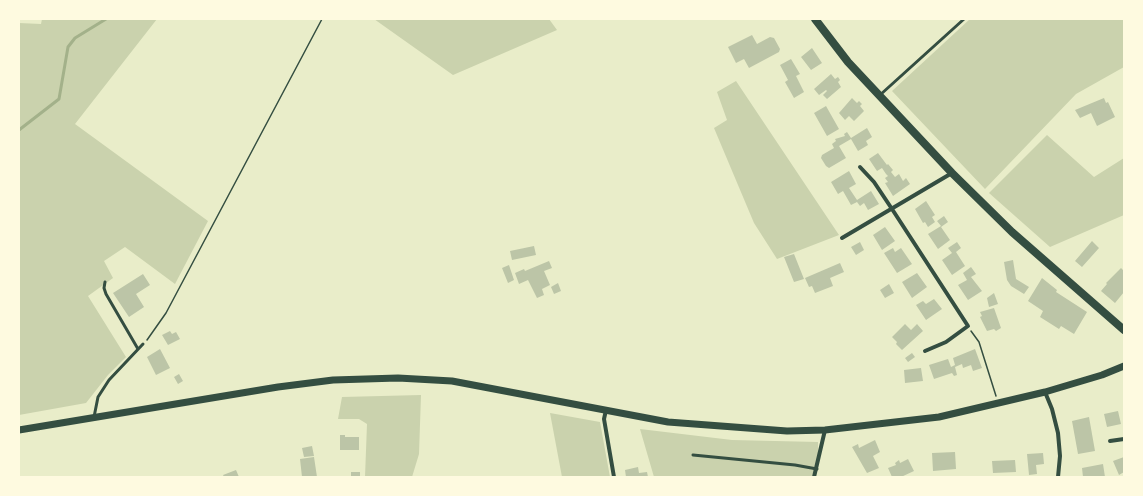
<!DOCTYPE html>
<html>
<head>
<meta charset="utf-8">
<style>
	body { margin:0 }
	#map { position:relative; width:1143px; height:496px; overflow:hidden; background:#e9edc9; font-family:"IBM Plex Sans",sans-serif }
	canvas { display:block }
	.frame { position:absolute; inset:0; border:20px solid #fefae0; pointer-events:none }
</style>
</head>
<body>
<div id="map">
<canvas width="1143" height="496"></canvas>
<div class="frame"></div>
</div>
<script>
const context = document.querySelector('canvas').getContext('2d');
context.lineJoin = 'round';
function paint(path, color) { context.fillStyle = color; context.fill(path, 'evenodd'); }
const shape = rows => new Path2D(rows.map(r => 'M' + r).join(''));
function stroke(path, color, width, dash) { context.strokeStyle = color; context.lineWidth = width; context.lineCap = dash ? 'butt' : 'round'; context.setLineDash(dash || []); context.stroke(path); }
paint(shape([
	[42,19,157,19,75,124,208,221,175,284,125,247,104,261,113,278,88,296,126,357,108,375,86,403,19,415,19,23,41,24],
	[374,19,549,19,557,30,453,75],
	[970,19,1124,19,1124,67,1076,94,985,189,892,91],
	[736,81,839,235,777,259,754,223,714,128,727,120,717,92],
	[1047,135,1094,177,1124,158,1124,215,1050,247,989,193],
	[421,395,419,454,412,477,365,477,367,424,359,419,338,419,342,397],
	[550,413,600,422,610,477,562,477],
	[640,429,732,440,818,442,818,457,812,477,654,477]
]), '#cad2ad');
stroke(shape([
	[19,130,59,99,68,47,75,38,106,19]
]), '#a3b18a', 3);
paint(shape([
	[752,35,757,44,770,37,774,38,780,49,779,52,749,68,744,59,736,63,728,47],
	[812,48,822,63,811,70,801,57],
	[791,59,800,74,796,76,804,92,794,98,785,82,788,80,780,65],
	[831,74,835,79,838,77,840,80,838,82,841,87,827,99,823,95,827,91,826,90,819,95,814,89],
	[852,98,857,103,859,101,862,104,860,106,864,111,854,121,849,116,845,120,839,113],
	[1104,98,1106,103,1108,102,1115,117,1097,126,1091,113,1080,118,1075,110],
	[826,106,839,129,827,136,814,113],
	[867,128,872,137,866,141,868,145,858,151,851,139,839,146,846,158,829,168,826,166,821,158,822,155,834,148,832,144,836,141,835,139,845,136,844,134,847,132,851,138],
	[878,153,887,165,888,164,893,170,891,172,895,177,899,174,903,181,906,178,910,184,893,196,885,183,888,182,885,178,888,176,886,174,882,168,877,171,869,159],
	[849,171,856,184,849,188,857,200,871,191,879,204,868,210,864,203,860,206,857,202,851,205,843,191,838,194,831,182],
	[926,201,935,215,932,217,935,222,928,227,925,222,923,223,915,209],
	[944,216,948,222,941,227,950,240,938,249,928,234,941,226,937,221],
	[885,227,895,241,882,250,873,235],
	[1092,241,1099,248,1082,267,1075,261],
	[860,242,864,250,856,255,851,247],
	[957,242,961,248,956,252,965,266,952,275,942,260,952,253,948,248],
	[534,246,536,255,512,260,510,251],
	[893,248,895,252,901,248,912,264,897,273,884,253],
	[794,254,804,279,794,282,784,257],
	[1013,260,1016,279,1029,287,1024,294,1011,286,1007,280,1004,262],
	[549,261,552,268,544,271,550,285,542,289,544,295,537,298,528,280,519,284,515,273,524,269,525,271],
	[840,263,844,272,830,278,833,286,815,293,812,286,809,287,805,278],
	[509,265,514,280,508,283,502,268],
	[971,267,976,274,971,277,982,291,968,300,958,285,967,280,963,273],
	[1121,268,1124,271,1124,292,1115,303,1101,291,1107,284,1106,283],
	[917,273,927,287,912,298,902,282],
	[143,274,150,285,136,294,144,307,129,317,113,293],
	[1042,278,1057,290,1056,292,1087,312,1074,334,1061,326,1059,329,1040,317,1043,311,1028,301],
	[558,283,561,291,554,294,551,287],
	[889,284,894,293,885,298,880,290],
	[994,293,998,304,989,307,987,298],
	[934,299,942,309,926,320,916,305,923,301,926,304],
	[994,308,1001,328,996,331,994,329,987,331,980,317,982,316,980,312],
	[905,324,911,330,917,324,923,331,902,350,896,344,897,342,892,337],
	[170,331,172,334,176,332,180,339,168,345,162,335],
	[160,349,170,368,156,375,147,357],
	[975,349,982,368,973,371,971,365,963,368,962,364,955,367,957,375,954,376,952,373,934,379,929,365,948,359,951,367,955,365,953,358],
	[912,353,915,357,908,362,905,358],
	[921,368,923,381,905,383,904,370],
	[179,374,183,381,178,384,174,377],
	[1118,411,1121,424,1107,427,1104,414],
	[1089,417,1095,451,1078,454,1072,421],
	[340,435,345,435,345,437,359,437,359,450,340,450],
	[875,440,880,452,873,456,879,468,867,473,852,447,858,444,859,448],
	[312,446,314,456,304,457,302,448],
	[955,452,956,469,933,471,932,453],
	[1043,453,1044,464,1036,465,1037,474,1029,475,1027,454],
	[314,457,317,477,302,477,300,459],
	[1124,457,1124,472,1119,475,1113,461],
	[908,459,914,471,901,477,892,477,888,468,896,465,895,463,899,460,900,463],
	[1015,460,1016,472,993,473,992,461],
	[1103,464,1105,477,1083,477,1082,468],
	[638,467,639,473,647,472,648,477,626,477,625,470],
	[236,470,239,477,224,477,223,475],
	[351,472,360,472,360,477,351,477]
]), '#bcc5a7');
stroke(shape([
	[971,331,979,342,996,396],
	[147,340,166,313,322,19]
]), '#344e41', 1.5);
stroke(shape([
	[880,95,964,19],
	[105,282,104,288,106,294,138,349],
	[94,417,98,397,109,380,143,344],
	[693,455,795,465,817,469]
]), '#344e41', 3);
stroke(shape([
	[860,167,874,182,892,209,968,326,946,342,925,351],
	[842,238,952,173],
	[1045,392,1052,409,1058,433,1060,456,1058,477],
	[606,410,604,419,614,477],
	[1110,441,1124,439],
	[814,477,825,430]
]), '#344e41', 4);
stroke(shape([
	[19,430,278,387,333,380,398,378,452,381,668,422,787,431,825,430,939,417,1045,392,1102,375,1124,366]
]), '#344e41', 7);
stroke(shape([
	[815,19,848,62,952,173,1012,232,1124,330]
]), '#344e41', 8);
</script>
</body>
</html>
